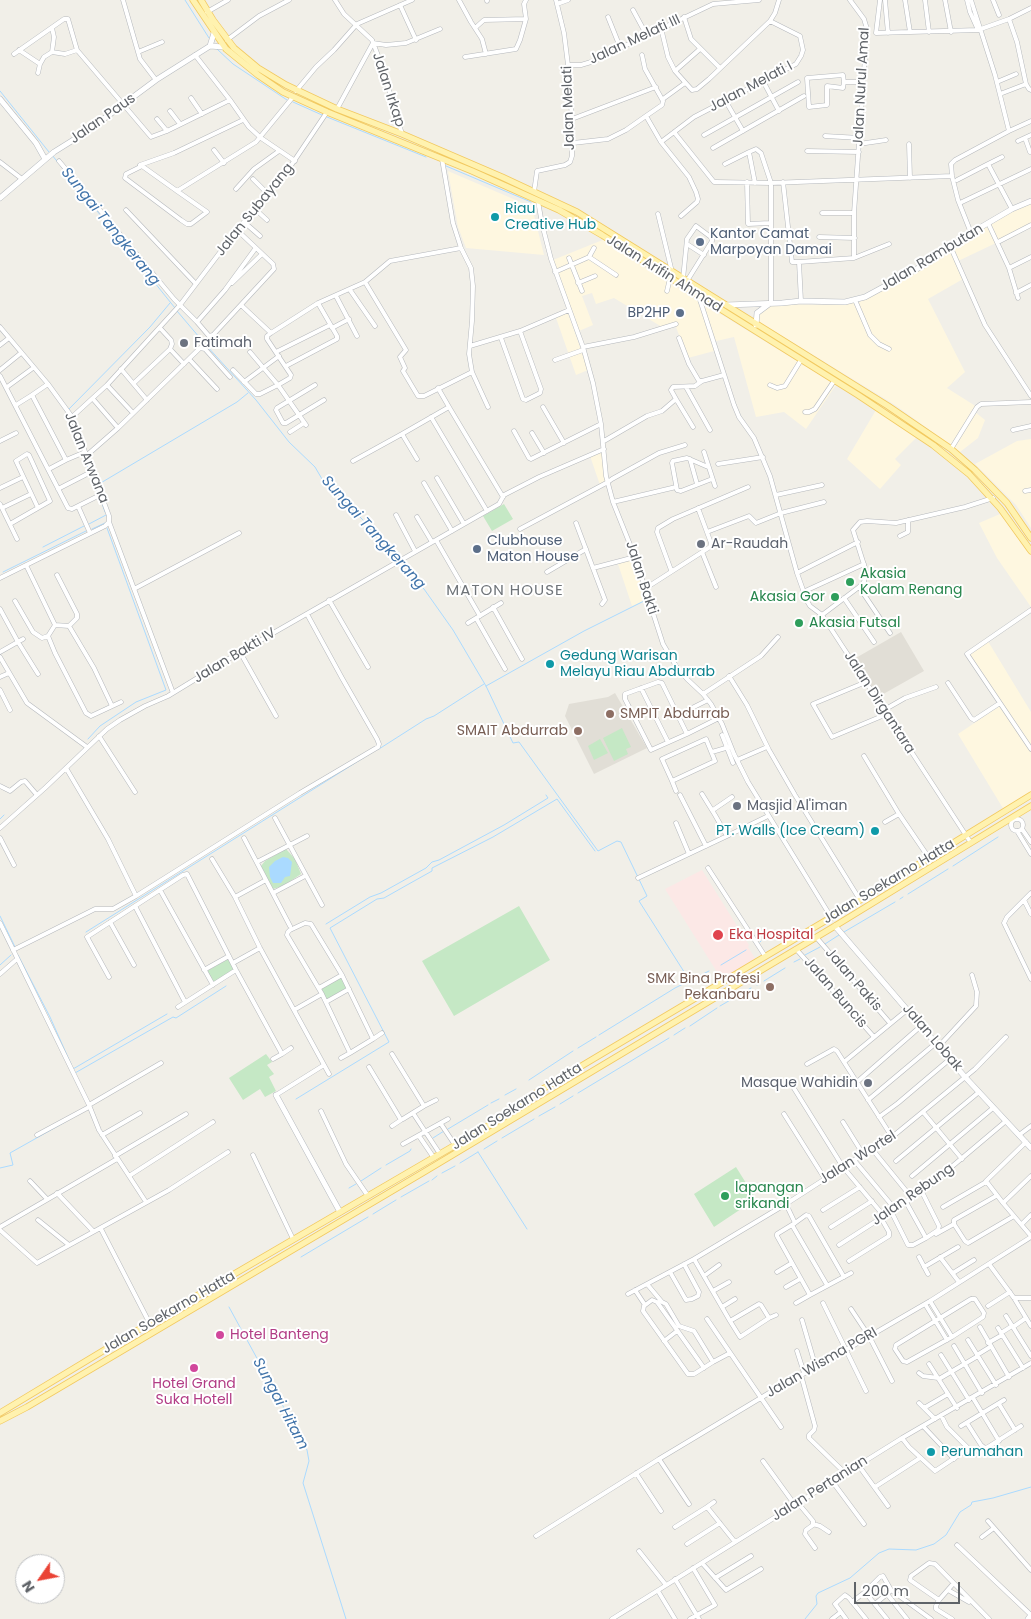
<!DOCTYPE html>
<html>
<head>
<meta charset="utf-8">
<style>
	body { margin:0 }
	#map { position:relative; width:1031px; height:1619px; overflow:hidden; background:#f1efe8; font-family:Poppins,sans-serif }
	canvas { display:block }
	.north { position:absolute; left:15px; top:1554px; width:50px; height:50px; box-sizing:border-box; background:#fff; border:1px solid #bfc1c3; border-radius:50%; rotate:237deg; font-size:14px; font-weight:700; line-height:20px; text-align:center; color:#5f6368 }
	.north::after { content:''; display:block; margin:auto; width:18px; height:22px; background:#ea4335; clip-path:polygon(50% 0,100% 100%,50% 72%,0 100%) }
	.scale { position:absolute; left:854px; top:1582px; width:106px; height:22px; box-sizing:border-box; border:2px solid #5f6368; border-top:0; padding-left:6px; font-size:15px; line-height:18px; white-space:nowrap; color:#5f6368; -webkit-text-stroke:4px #fff; paint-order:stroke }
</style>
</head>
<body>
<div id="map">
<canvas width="1031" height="1619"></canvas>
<div class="north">N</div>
<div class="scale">200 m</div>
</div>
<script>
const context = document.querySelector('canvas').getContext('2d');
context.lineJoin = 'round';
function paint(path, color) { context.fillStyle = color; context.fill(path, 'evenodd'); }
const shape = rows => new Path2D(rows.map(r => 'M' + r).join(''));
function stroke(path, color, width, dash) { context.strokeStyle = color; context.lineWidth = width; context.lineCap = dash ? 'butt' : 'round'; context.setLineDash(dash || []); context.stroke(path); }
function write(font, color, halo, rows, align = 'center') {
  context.font = font + ' Poppins,sans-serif'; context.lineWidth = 4; context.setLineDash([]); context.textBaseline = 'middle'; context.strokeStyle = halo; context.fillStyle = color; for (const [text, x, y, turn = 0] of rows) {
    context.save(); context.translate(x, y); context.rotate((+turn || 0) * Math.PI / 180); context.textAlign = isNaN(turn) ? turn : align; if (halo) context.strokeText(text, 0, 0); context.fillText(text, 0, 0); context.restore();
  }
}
paint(shape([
	[448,171,532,207,544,255,466,248,458,227],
	[1031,203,1031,224,996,243,956,262,963,279,928,299,965,372,947,388,977,407,975,412,985,420,978,438,960,452,895,405,761,323,755,318,760,307,767,304,826,305,859,302,910,276,950,252,971,236,1012,212],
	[605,239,644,267,836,385,806,429,784,412,756,417,734,337,712,342,714,351,688,358,674,322,662,327,614,298,596,304,592,293,582,296,593,325,579,331,553,260],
	[568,313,588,370,576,375,555,315],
	[876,410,916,438,895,459,901,465,880,489,847,459],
	[1031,439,1031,528,1016,505,975,464,1017,441],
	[602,451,606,482,600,485,590,456],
	[1000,514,1031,555,1031,607,997,558,979,523],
	[634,559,646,600,632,606,618,564],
	[986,638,1031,712,1031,793,1004,810,958,734,1003,704,968,651]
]), '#fef7e0');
paint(shape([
	[901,632,924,671,878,697,854,659],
	[615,693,647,748,594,774,565,716,569,704,608,697]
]), '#e1ded6');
paint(shape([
	[702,870,749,945,748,947,756,960,722,980,665,889]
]), '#fce8e6');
paint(shape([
	[504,504,513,519,492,531,483,516],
	[622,728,631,747,626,749,628,754,614,761,603,738],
	[600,739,608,753,594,760,588,746],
	[286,849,295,859,301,874,283,886,273,889,261,866,265,861],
	[519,906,550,960,454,1016,422,961],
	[228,959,234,969,213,983,207,971],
	[341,976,348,989,326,1000,320,988],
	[266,1054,272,1062,267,1065,274,1074,269,1077,276,1091,265,1097,260,1089,243,1100,229,1078],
	[736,1167,756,1199,714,1227,694,1194]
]), '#c5e8c5');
paint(shape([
	[283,857,288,858,292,862,290,876,285,877,281,883,273,883,270,877,269,867,275,861]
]), '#aadaff');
stroke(shape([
	[185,0,209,38],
	[217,49,233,64,287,100],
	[0,91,49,152],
	[293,102,322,115],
	[327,117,426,157],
	[52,155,175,308],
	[446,166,531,202],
	[177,311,205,344,256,400,289,442,315,467,322,479,367,524,386,551,405,572,424,589,453,630,486,686,513,743,519,742,598,851,617,841,621,842,647,896,639,901,688,978],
	[69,409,150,327,170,303],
	[76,434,82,450],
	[83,455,89,470],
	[91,476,98,493],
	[99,484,237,402,248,393],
	[100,498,105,512],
	[89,524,106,515],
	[92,529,105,523],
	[43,547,84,526],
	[3,572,86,531],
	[486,686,584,631,646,600],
	[88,739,100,726,136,702,166,690,107,528],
	[379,749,426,719,434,716,484,684],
	[0,819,4,815],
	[953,866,998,837],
	[908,894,948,869],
	[900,899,903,897],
	[0,916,15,947],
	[326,924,370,897,381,893,426,868,432,862,439,860,504,825,548,798,546,795],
	[86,932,371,753],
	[844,932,895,902],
	[760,942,761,941],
	[825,944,839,935],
	[18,955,50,1017,71,1064],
	[805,955,820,947],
	[794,962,800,959],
	[0,965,11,955],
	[721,965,746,950],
	[764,981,785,968],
	[757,985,759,984],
	[720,1006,751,988],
	[690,1026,717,1008],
	[599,1035,675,988,709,971],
	[674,1035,685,1028],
	[578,1048,596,1037],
	[73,1068,73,1069,167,1014],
	[75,1073,173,1017,176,1018,226,986],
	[529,1080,573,1051],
	[578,1093,669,1038],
	[505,1095,516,1089],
	[296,1099,389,1042,330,928,377,899,384,898,407,885,432,871,432,868,493,837,557,799,595,851],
	[491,1103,499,1099],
	[560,1104,573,1096],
	[539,1116,555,1107],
	[448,1129,488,1105],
	[433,1138,444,1131],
	[502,1138,534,1119],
	[484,1149,497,1141],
	[478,1152,527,1229],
	[460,1163,478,1152],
	[386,1165,410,1151,411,1149],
	[0,1168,13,1165,10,1153,65,1122],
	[442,1173,455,1166],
	[432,1180,437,1176],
	[361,1181,381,1168],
	[349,1188,356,1184],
	[401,1197,429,1181],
	[373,1214,396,1200],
	[301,1257,368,1217],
	[229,1307,307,1450,309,1461,303,1483,346,1619],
	[805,1619,817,1604,816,1596,818,1593,850,1578,879,1553,889,1549,916,1550,934,1544,946,1535,960,1512,971,1505,972,1502,993,1498,1031,1487]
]), '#aadaff', 1);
const street = shape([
	[123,0,140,59,156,80],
	[335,0,344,14,372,40,382,66,402,134],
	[459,0,471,22,482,39,486,54],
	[487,0,487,1],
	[880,0,876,33,978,30,1009,19,1031,8],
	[885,0,888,33],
	[905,0,910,32],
	[925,0,929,32],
	[945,0,951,32],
	[967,0,970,12,978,30],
	[971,0,995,75,1009,131],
	[993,0,999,15],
	[557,4,568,0],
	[400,5,416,40],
	[633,10,646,34],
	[207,12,228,0],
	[608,17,620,47],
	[684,17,691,39,720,68],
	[1009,19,1017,42,1026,84,1029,89,1031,90],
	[770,21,775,13,779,0],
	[475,28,484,20,526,19],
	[227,40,259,16,289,0],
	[19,50,40,64,44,57,52,52,54,37,52,28],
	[52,52,65,54,77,50],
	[138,52,162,42],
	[14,54,64,19,68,19,77,50,151,137,167,131,230,100],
	[195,55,230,100,249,127,261,138,295,161],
	[642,55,645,69,663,101,662,105,646,116],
	[465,57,516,49,520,40,526,19,524,4,526,0],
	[568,65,581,65,591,62,713,4,759,0],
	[675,71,700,49],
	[38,73,40,64],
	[763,81,779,111],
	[844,82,843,75,807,78,809,107,827,105,827,86,843,88,844,82,863,82],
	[997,82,1016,74],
	[296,91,316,67,334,50,357,24,412,0],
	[1000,94,1026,84],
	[191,98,202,114],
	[663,99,685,83],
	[725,100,743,131],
	[337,109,373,43,386,45,406,43,440,29],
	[170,111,180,124],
	[157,119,167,131],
	[572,119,656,87],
	[674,132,714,182,716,182,771,183,952,176],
	[704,135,798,82],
	[825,136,860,138],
	[1025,138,1030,152],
	[1018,141,1031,135],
	[661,142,689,177,696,192,698,199,697,202,681,216],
	[573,143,608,139,626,130,646,116,661,142,694,117,796,64,801,56,803,50,800,36,770,21,709,79,697,89,692,90,675,71,668,57,661,28],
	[859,144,886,140],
	[909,144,910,178],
	[713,148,804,96],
	[214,150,224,163],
	[807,151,859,152],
	[442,159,453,223,461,248,471,268,473,286,472,321,469,354,472,372,488,407],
	[59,161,174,299,197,322,209,336,213,335,274,269,273,264,237,230],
	[0,162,22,179],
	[725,164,749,152],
	[988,164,1002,157],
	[140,165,174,153,243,120],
	[142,166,177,191,207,212,191,224,187,224,181,220,125,178,126,174,142,166],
	[253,179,268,194],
	[957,180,988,164,1012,209],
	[747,182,748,224,770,223],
	[783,182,792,262,799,262],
	[755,183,749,152,756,149,761,153,771,183,771,303],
	[236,189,254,169,279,151],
	[177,191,256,142,293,97],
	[534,192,537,171,565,165,570,162,572,156,572,119,568,65,564,33,556,0],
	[538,201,542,224,551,259,583,347,593,383,601,424,606,476,613,502,635,557,663,644,676,666,687,679,703,694,711,704,722,724,734,754,748,782,831,917],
	[962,202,1031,169],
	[255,209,267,220],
	[126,210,196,284],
	[822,213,854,213],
	[658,214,672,272],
	[244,222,260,236],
	[988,223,1009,268,1018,298],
	[971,233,958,200,952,176,951,164,955,160,1009,131,1031,121],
	[819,237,855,238],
	[998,242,1031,225],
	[687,244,704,255],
	[951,248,985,325,1031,396],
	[589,257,594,248],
	[569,258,582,291],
	[854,258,889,244],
	[1009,268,1031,257],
	[555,272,589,257,616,275],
	[683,279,687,239,696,226,712,238,712,241,687,281],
	[365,282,406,350,400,357,405,368,403,371,418,396,424,396,472,372],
	[232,283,262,254],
	[578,283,595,276],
	[350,290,375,326],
	[667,291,670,278],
	[1016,293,1031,285],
	[336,296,357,336],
	[699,297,734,405,739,417,754,438,770,476,797,573,807,601,810,606,822,615,971,843],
	[855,300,870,335,879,344,889,349],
	[801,301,799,262,854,258,854,213,867,29,864,19,850,0],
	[241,305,271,333],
	[197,322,225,290,255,249],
	[0,327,48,384,72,417,109,516,109,522,173,693],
	[160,328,171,340,172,344,170,349,184,364],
	[332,328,349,319],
	[501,338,523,399,526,400,540,393,541,389,520,331],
	[679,338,689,364,699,381,701,381],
	[0,345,9,338],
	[470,346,520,331,569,310],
	[583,347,634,337,676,324],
	[250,352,278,385,306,425],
	[276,352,330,325],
	[189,359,217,389],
	[555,360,583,350],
	[286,366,337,339,337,336,318,303],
	[121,369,147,400],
	[0,370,21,353],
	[233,370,256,394,260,394,278,385,290,378,291,375,267,339,267,336,271,333,318,303,365,282,390,261,461,248],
	[0,376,68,508,72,509,100,495],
	[244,382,279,356],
	[134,383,170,349],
	[107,385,133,413],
	[315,385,277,408,276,410,283,423,286,423,324,400],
	[770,385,777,388,785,386,801,360],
	[7,387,33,368],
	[686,387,710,430],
	[32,395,48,384],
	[93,399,118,428],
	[676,399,693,427],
	[16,405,32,395,66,460,49,469],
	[449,407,503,497],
	[543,407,564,443],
	[805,412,809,412,815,409,834,381],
	[72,417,107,385,180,305,237,230,290,167,327,112],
	[431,417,487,511],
	[1013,430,1031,426],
	[514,431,529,458,531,459,601,424],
	[290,432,304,423],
	[532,433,544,453],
	[0,441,16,433],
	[604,441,647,416,662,411,676,399,671,390,673,387,695,386,702,381,724,375],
	[951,449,977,407,981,404,1031,402],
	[704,452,715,486],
	[86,456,118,428,200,348,205,349,230,377],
	[417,459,402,434,449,407,438,388],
	[690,459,697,484],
	[66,460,85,452],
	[353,461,402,434],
	[718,464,763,457],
	[708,467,687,458,673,461,672,463,677,490,681,491,712,479],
	[437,478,464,524],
	[424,483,452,531],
	[0,488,23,477],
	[58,489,91,472],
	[1025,491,1031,490],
	[776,495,822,485],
	[613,502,676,487],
	[0,504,17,539],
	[78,506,90,533],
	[2,508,31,494],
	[396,515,415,551],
	[417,517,432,542],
	[576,523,605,600,602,604],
	[10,524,50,501,29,455,27,454,16,461,38,508],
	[520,529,608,482,612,479,659,453,685,445],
	[707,532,749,516,756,523,781,513,824,502],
	[900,536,908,532,908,520],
	[436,540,480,616],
	[702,552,716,587],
	[26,565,55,625,48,636,55,653,86,713,91,716,121,702],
	[593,568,635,557],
	[671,570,657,532,658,528,673,519,748,487],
	[547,572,586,549],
	[797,573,858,542],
	[57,575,77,614,77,618,69,626],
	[0,578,105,526,109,522],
	[859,587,890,633],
	[646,588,710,547,711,543,698,508],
	[134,589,239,533],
	[803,592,864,564],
	[844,598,874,642],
	[329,600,368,667],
	[15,601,33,632,42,638,48,636],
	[493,607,522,659],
	[0,609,18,642,38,674],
	[1031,610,967,654,1031,749],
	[822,615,859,587,864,582,866,571,853,530,860,522,867,521,896,523,965,507,993,498],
	[476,618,505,669],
	[468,623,501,603],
	[55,625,69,626,94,668,112,706],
	[0,652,23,639],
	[240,652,276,716],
	[0,657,27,703,87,747],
	[729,676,747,705,769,750,795,795,860,900],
	[0,677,9,673],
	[866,682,813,704,832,737,887,714],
	[948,683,971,718,974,720,1000,703],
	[641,688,668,742],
	[0,690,10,710],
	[703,694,761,656,778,637],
	[884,710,905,698,936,687],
	[678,715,708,700],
	[687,734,662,683,658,682,625,694,625,699,651,750,687,734,719,718],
	[722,735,733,763],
	[99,736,135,792],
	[712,752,729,747],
	[864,756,899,814,929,858],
	[737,760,767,747],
	[66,768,108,839,136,896],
	[672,781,715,761,706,739,662,759,672,781,676,791],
	[0,786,10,791,21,782,25,781,37,795],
	[702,794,715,815,727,836],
	[680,795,706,846],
	[713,810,732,797],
	[275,818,322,905],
	'1011 825a6 6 0 1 1 12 0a6 6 0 1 1-12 0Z',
	[885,822,899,814],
	[676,823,689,854],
	[0,828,45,788,107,729,120,720,145,706,168,696,240,652,499,504,504,495,539,477,604,449],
	[1022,829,1031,842],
	[1017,831,1031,854],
	[0,838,14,865],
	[244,838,290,926],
	[212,859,235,897,260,948,329,1074],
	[257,862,307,836],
	[708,868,765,956],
	[638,878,727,836,768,816],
	[160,890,213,985],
	[273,893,305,876],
	[1031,893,1007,917,1004,923,1031,979],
	[235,897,266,880],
	[1024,900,1031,914],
	[135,906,185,1002],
	[110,922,134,965],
	[0,923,89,1105,99,1130,146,1202],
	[816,937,890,1023],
	[796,949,874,1037],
	[13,950,95,909,113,909,136,896,300,793,378,747,379,744,377,739,342,678,307,614],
	[233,963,260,948],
	[204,970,229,956],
	[0,974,17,959],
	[109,977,87,937,183,875,187,874,236,970,282,1054,273,1059],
	[319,988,342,975],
	[326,1002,349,989],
	[178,1007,236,970],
	[294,1010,322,994],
	[373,1039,382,1033],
	[939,1046,976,1006,977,992,972,975],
	[282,1054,291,1048],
	[341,1058,350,1053,373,1039,342,975,311,924,305,923,290,930,288,932,287,935,322,994,350,1053],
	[844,1062,892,1137],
	[807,1064,834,1049,837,1051,844,1062,907,1010],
	[369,1067,401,1120,403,1119,424,1106,392,1054],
	[790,1082,843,1167,884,1216],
	[857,1082,921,1026],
	[276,1095,324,1065],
	[868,1100,936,1043],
	[89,1105,161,1063],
	[424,1106,436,1100],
	[321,1111,346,1164,368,1196],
	[923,1112,962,1159],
	[413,1113,440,1154],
	[784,1114,825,1179],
	[879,1117,898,1103,950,1059],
	[843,1122,863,1154],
	[441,1124,455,1145],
	[392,1126,401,1120],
	[37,1135,89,1107],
	[102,1135,140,1113],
	[1019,1135,1031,1126],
	[419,1136,434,1158],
	[1026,1142,986,1181,1003,1203,1031,1236],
	[403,1144,448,1119],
	[872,1149,912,1198],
	[253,1155,293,1239],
	[115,1156,186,1114],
	[854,1160,895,1209],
	[896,1161,979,1092],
	[129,1176,213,1122],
	[912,1176,993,1108],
	[30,1181,47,1199],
	[922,1192,939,1226,938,1230,926,1238],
	[57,1193,93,1231],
	[996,1196,954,1220,954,1224,965,1241,968,1243,1014,1216],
	[1003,1203,1031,1176],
	[786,1204,795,1223,777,1234,777,1236,810,1295,851,1273],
	[943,1207,986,1182],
	[823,1210,860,1187],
	[891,1211,908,1245,913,1245,926,1238,906,1202],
	[38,1220,69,1245],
	[795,1223,806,1215,809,1216,844,1277],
	[1022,1224,1031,1215],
	[792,1225,827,1285],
	[0,1227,117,1159],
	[831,1227,872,1201],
	[101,1229,150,1324],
	[0,1230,37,1263,169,1190,228,1152],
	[936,1234,954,1224],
	[839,1245,923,1191,1006,1121],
	[919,1257,928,1274],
	[940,1257,959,1282],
	[849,1261,889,1236,889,1232,881,1218],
	[989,1264,1014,1298,1031,1326],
	[924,1267,958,1247],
	[670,1272,686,1300,692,1299,698,1296,699,1292,684,1264],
	[777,1272,792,1263],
	[953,1273,974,1260],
	[704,1276,719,1265],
	[647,1284,662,1302,666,1304,679,1326,694,1331,713,1362,730,1353],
	[786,1287,800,1279],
	[635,1290,645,1305],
	[713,1291,729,1282],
	[628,1294,694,1259],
	[1014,1298,1031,1298],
	[971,1299,975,1299,984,1313,983,1317,952,1337,907,1362,903,1361,895,1349,896,1345,971,1299],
	[930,1301,952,1337],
	[796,1303,810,1295],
	[823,1303,866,1391],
	[925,1304,947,1340],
	[988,1306,1010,1292],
	[722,1307,735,1299],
	[851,1309,869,1336,892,1381],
	[1006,1316,1031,1356],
	[769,1318,776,1315],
	[707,1319,781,1427],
	[802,1320,816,1368],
	[730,1321,759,1304,761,1305,769,1318,740,1337,730,1321,694,1259,786,1204,862,1155,892,1137,975,1069,1006,1037],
	[980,1327,1009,1377],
	[1013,1327,1026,1318],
	[998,1328,1023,1368],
	[1001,1333,1012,1326],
	[968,1340,996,1385],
	[664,1341,677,1331],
	[988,1343,1002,1335],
	[954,1346,982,1393],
	[797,1351,804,1373],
	[941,1355,969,1400],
	[977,1355,990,1347],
	[929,1364,957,1408],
	[704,1368,657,1302,652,1300,644,1306,643,1311,688,1374,694,1374,713,1362],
	[919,1373,923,1376,938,1378],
	[801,1375,815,1426,814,1430,809,1435,809,1438,845,1473],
	[939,1379,978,1356],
	[973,1398,999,1441],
	[919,1403,935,1419],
	[999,1404,1015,1430],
	[924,1408,948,1394],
	[941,1415,947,1427,975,1455],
	[967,1423,981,1445,985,1448,988,1447,1021,1426],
	[923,1426,954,1459],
	[961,1426,1004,1400],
	[902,1438,909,1447,935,1471,968,1449],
	[763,1461,795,1505],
	[859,1466,888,1506],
	[636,1473,661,1511],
	[832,1481,864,1524],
	[875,1487,920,1458],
	[798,1503,813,1521,813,1525,806,1530,805,1534,815,1548],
	[689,1504,659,1459,779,1387,818,1366,930,1301,1031,1237],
	[707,1507,714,1502],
	[988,1521,1031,1570],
	[813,1524,820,1526,829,1532],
	[675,1527,707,1507,735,1542],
	[536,1536,659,1459],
	[982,1537,994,1528],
	[687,1544,720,1523],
	[957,1545,1031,1615],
	[639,1551,666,1585],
	[702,1563,726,1590,761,1569],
	[715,1578,751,1556],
	[675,1579,699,1619],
	[891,1590,887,1594,907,1619],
	[948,1590,969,1602],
	[658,1591,675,1619],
	[865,1592,887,1619],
	[939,1600,953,1584],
	[852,1602,865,1592,880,1577,883,1576,891,1590,931,1619],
	[875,1604,887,1594],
	[612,1619,902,1438,1031,1363],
	[690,1619,715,1605,693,1568],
	[832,1619,841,1612],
	[846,1619,835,1604,845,1595,849,1598,866,1619],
	[952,1619,936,1609,936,1606,939,1600,910,1580,911,1576,929,1563,935,1564,989,1619]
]);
const secondary = shape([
	[210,46,214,33],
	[0,99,36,143,45,159],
	[0,198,54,152,86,132,156,80,210,46,223,47],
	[726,305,782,303,801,301,845,302,865,297,924,265,971,233,1012,209,1031,201],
	[756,325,757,313,769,304],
	[835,926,965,1077,1031,1148],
	[276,1095,340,1212],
	[1028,1619,1031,1615]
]);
const primary = shape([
	[193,0,226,49,258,75,283,92,327,112,472,171,559,210,602,235,858,395,933,445,969,474,1000,508,1031,551],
	[201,0,213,20,234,48,258,68,286,85,337,109,402,134,502,177,577,212,888,406,951,449,975,470,1007,503,1031,538],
	[0,1413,121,1340,488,1126,531,1096,872,893,1031,795],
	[0,1421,27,1407,424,1172,835,926,1031,806]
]);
stroke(street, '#b5b8bc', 5);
stroke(secondary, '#b6babf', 6);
stroke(primary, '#f2c960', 7);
stroke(street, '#fff', 4);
stroke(secondary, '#fff', 5);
stroke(primary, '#fff2af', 5.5);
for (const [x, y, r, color] of [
	[495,217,5,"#0f9aa8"],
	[700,242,5,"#5c6f8a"],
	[680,313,5,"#5c6f8a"],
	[184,343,5,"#6b7280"],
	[701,544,5,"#6b7280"],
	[477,549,5,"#5c6f8a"],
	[850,582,5,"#2e9e5b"],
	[835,597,5,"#2e9e5b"],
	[799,623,5,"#2e9e5b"],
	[550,664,5,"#0f9aa8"],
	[610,714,5,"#8d6e63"],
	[578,731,5,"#8d6e63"],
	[737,806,5,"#6b7280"],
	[875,831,5,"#0f9aa8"],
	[718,935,6,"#e0444e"],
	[770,987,5,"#8d6e63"],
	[868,1083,5,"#6b7280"],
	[725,1196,5,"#2e9e5b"],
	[220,1335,5,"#d1479c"],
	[194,1368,5,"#d1479c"],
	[931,1452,5,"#0f9aa8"]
]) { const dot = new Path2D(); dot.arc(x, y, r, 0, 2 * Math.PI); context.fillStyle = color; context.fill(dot); stroke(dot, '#fff', 2); }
write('14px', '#5f6368', '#fff', [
	["Jalan Melati III",635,40,-25],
	["Jalan Melati I",751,87,-28],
	["Jalan Nurul Amal",862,87,-87],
	["Jalan Irkap",388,90,72],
	["Jalan Melati",569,108,-92],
	["Jalan Paus",103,119,-35],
	["Jalan Subayang",255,210,-51],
	["Jalan Rambutan",932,258,-31],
	["Jalan Arifin Ahmad",664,274,32],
	["Jalan Arwana",86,458,68],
	["Jalan Bakti",641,578,72],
	["Jalan Bakti IV",235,656,-31],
	["Jalan Dirgantara",879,703,57],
	["Jalan Soekarno Hatta",889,882,-31],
	["Jalan Pakis",853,980,49],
	["Jalan Buncis",835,993,49],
	["Jalan Lobak",932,1038,49],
	["Jalan Soekarno Hatta",517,1107,-32],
	["Jalan Wortel",858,1158,-32],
	["Jalan Rebung",913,1195,-35],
	["Jalan Soekarno Hatta",169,1313,-30],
	["Jalan Wisma PGRI",822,1363,-30],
	["Jalan Pertanian",820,1489,-32]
]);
write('14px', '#0d838f', '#fff', [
	["Riau",505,209],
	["Creative Hub",505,225],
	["Gedung Warisan",560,656],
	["Melayu Riau Abdurrab",560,672],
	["PT. Walls (Ice Cream)",865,831,"right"],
	["Perumahan",941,1452]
], 'left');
write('14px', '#4e5e75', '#fff', [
	["Kantor Camat",710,234],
	["Marpoyan Damai",710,250],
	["BP2HP",670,313,"right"],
	["Clubhouse",487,541],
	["Maton House",487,557]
], 'left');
write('14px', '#5b616d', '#fff', [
	["Fatimah",194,343],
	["Ar-Raudah",711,544],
	["Masjid Al'iman",747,806],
	["Masque Wahidin",858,1083,"right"]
], 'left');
write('14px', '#27864d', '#fff', [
	["Akasia",860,574],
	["Kolam Renang",860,590],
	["Akasia Gor",825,597,"right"],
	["Akasia Futsal",809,623],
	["lapangan",735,1188],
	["srikandi",735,1204]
], 'left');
write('14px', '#785e54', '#fff', [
	["SMPIT Abdurrab",620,714,"left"],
	["SMAIT Abdurrab",568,731],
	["SMK Bina Profesi",760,979],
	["Pekanbaru",760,995]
], 'right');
write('14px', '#be3a42', '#fff', [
	["Eka Hospital",729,935]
], 'left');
write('14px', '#b23c85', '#fff', [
	["Hotel Banteng",230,1335],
	["Hotel Grand",194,1384,"center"],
	["Suka Hotell",194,1400,"center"]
], 'left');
write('italic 15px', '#4174aa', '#fff', [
	["Sungai Tangkerang",110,227,51],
	["Sungai Tangkerang",373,533,48],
	["Sungai Hitam",280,1404,62]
]);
context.letterSpacing = '1px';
write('15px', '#70757a', '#fff', [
	["MATON HOUSE",505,591]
]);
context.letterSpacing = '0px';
</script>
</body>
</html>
